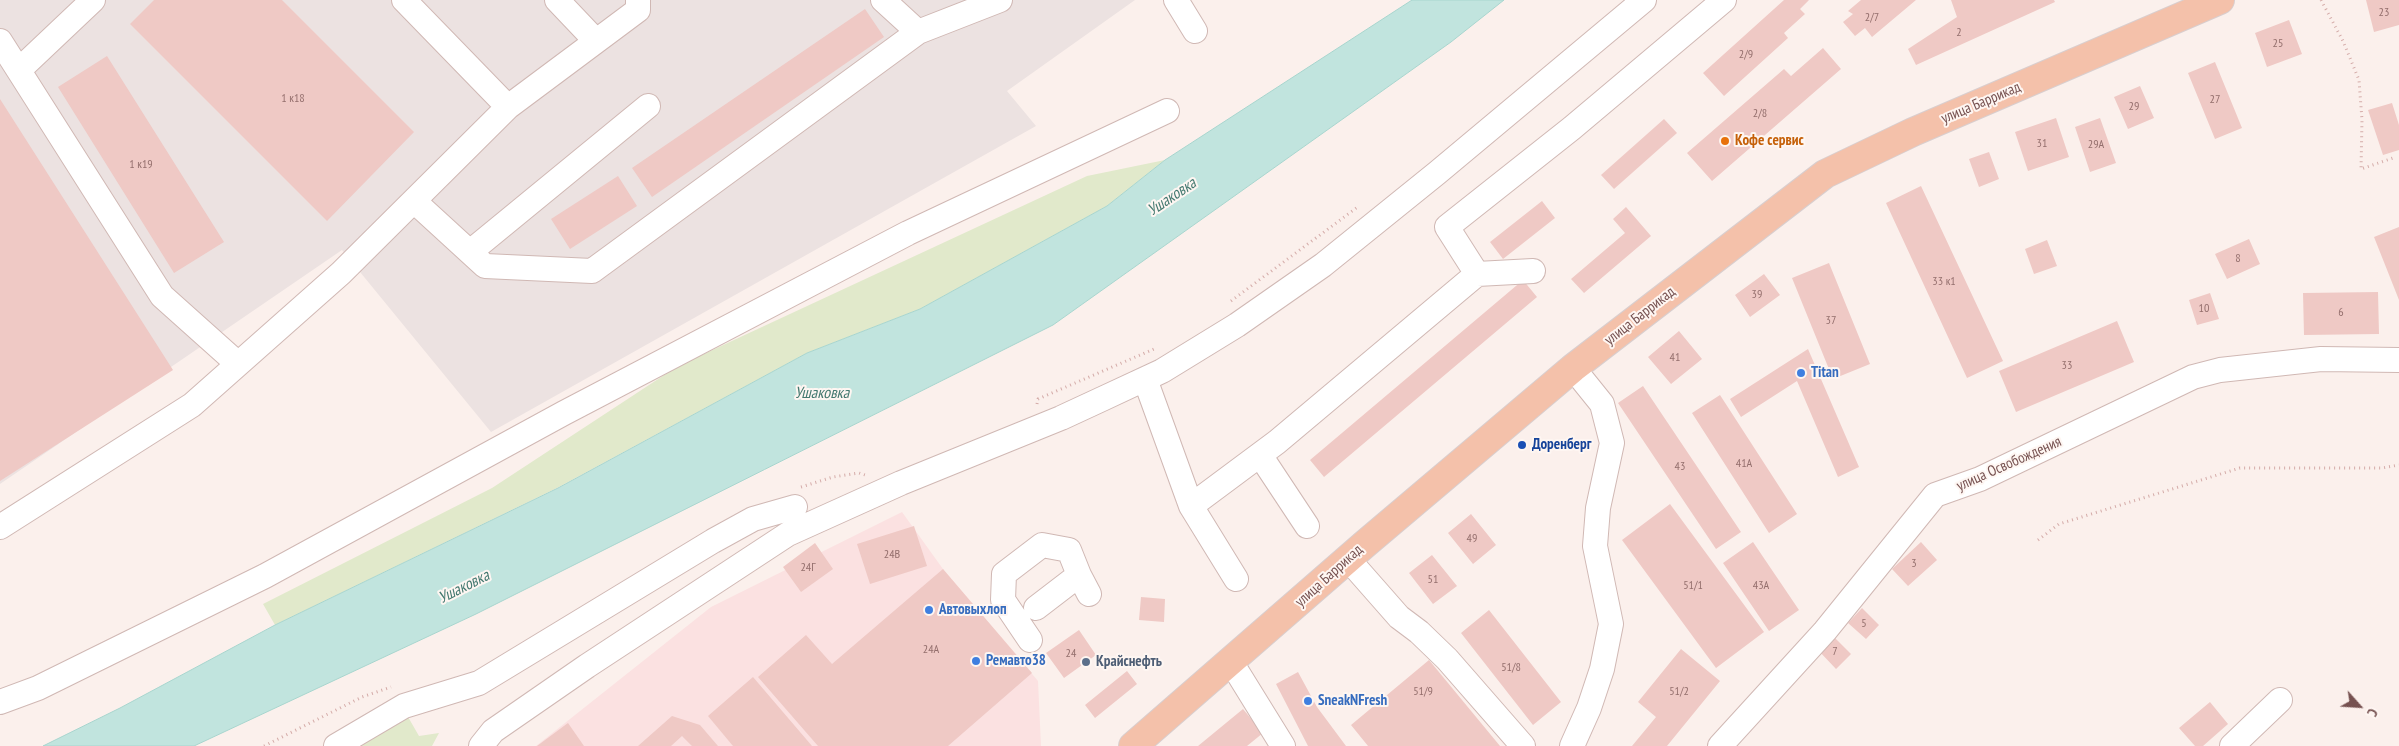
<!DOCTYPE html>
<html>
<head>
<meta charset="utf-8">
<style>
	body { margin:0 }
	#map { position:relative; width:2399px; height:746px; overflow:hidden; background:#fbf0ec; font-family:"PT Sans Narrow",sans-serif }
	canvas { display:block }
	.north { position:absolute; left:2334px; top:681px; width:50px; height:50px; -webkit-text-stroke:4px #fef6f2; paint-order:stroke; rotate:116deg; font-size:14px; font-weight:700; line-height:20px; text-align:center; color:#765150 }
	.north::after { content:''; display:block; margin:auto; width:18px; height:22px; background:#765150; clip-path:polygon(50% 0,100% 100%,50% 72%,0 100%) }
</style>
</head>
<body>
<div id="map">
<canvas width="2399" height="746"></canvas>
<div class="north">С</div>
</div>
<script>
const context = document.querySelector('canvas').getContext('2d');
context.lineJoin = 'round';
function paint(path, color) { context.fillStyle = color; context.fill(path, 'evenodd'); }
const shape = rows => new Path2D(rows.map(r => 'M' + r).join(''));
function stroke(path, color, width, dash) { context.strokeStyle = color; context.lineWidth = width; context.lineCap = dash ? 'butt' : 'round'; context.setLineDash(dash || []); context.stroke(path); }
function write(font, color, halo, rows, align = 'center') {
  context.font = font + ' "PT Sans Narrow",sans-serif'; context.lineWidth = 4; context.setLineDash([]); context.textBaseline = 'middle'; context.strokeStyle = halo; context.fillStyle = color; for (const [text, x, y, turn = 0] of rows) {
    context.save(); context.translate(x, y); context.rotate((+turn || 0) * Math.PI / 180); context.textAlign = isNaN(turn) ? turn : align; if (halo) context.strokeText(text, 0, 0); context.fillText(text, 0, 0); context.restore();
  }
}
paint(shape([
	[902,512,943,569,1038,681,1041,746,536,746,711,607]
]), '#fbe1e1');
paint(shape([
	[0,0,1135,0,1007,91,1036,126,491,432,342,250,0,484]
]), '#ece2e1');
paint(shape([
	[1165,160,1107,206,920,309,807,353,557,488,275,625,263,604,492,488,678,366,1087,176],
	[400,703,419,736,439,733,432,746,327,746]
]), '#e1e9cb');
const water = shape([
	[1412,0,1504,0,1451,42,1053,325,476,614,194,746,43,746,120,708,275,625,558,488,807,353,920,309,1107,206,1165,160,1412,0]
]);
paint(water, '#c1e4de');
stroke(water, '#a8d5ce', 1);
paint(shape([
	[154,0,282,0,414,132,327,221,130,24],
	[1784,0,1809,0,1800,9,1805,14,1784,33,1788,38,1724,96,1703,73],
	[1861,0,1916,0,1872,37,1865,28,1855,36,1843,22,1853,14,1848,11],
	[1951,0,2054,0,2055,2,1916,65,1908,49,1957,17],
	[2366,0,2399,0,2399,25,2374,32],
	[865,9,884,37,652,197,632,168],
	[2289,20,2302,54,2267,67,2255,33],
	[1823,48,1841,69,1712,181,1687,153,1784,69,1791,76],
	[107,56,224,242,174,273,58,87],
	[2215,62,2242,128,2215,139,2188,73],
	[2140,86,2154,118,2128,129,2114,97],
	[0,99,173,370,0,481],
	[2392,103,2399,125,2399,150,2383,155,2368,110],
	[2056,118,2069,157,2028,171,2015,132],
	[2100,118,2116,163,2090,172,2075,127],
	[1664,119,1677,133,1614,189,1601,175],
	[1989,152,1999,179,1979,187,1969,159],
	[618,176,637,206,570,249,551,219],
	[1921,186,2003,361,1967,378,1886,203],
	[1542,201,1555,218,1503,259,1490,242],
	[1626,207,1651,236,1584,293,1571,279,1625,233,1613,219],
	[2399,227,2399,300,2374,237],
	[2249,239,2260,264,2227,279,2215,254],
	[2047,240,2057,266,2034,274,2025,249],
	[1829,263,1870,364,1833,379,1792,278],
	[1764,274,1780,295,1750,317,1735,295],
	[1523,280,1537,297,1324,477,1310,460],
	[2378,292,2379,334,2304,335,2303,293],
	[2210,293,2219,319,2197,325,2189,300],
	[2117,321,2134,362,2016,412,1999,371],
	[1679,331,1702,359,1671,384,1648,357],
	[1808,349,1859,467,1838,477,1797,381,1741,417,1730,399],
	[1643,386,1741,532,1716,549,1618,403],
	[1720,395,1797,514,1769,533,1692,413],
	[1670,504,1764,632,1716,668,1622,540],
	[1471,514,1496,545,1473,564,1448,533],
	[914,526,927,566,870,584,857,544],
	[1753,542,1799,610,1769,631,1723,563],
	[1921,542,1937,560,1908,586,1892,569],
	[815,543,833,569,801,592,783,567],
	[1432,555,1457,586,1433,604,1409,573],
	[943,569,1032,673,948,746,818,746,758,677,806,635,832,664],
	[1141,597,1165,599,1164,622,1139,620],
	[1862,608,1879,625,1866,639,1848,623],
	[1489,610,1561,702,1533,725,1461,633],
	[1079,630,1096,655,1064,678,1046,653],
	[1832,635,1851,654,1836,669,1818,650],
	[1681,649,1720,681,1667,746,1632,746,1656,717,1638,702],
	[1429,660,1500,746,1368,746,1351,725],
	[1127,671,1137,684,1095,718,1085,705],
	[1298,672,1317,707,1346,746,1308,746,1276,684],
	[753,677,812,746,733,746,708,716],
	[2210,702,2228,724,2203,746,2195,746,2179,728],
	[1243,709,1263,733,1247,746,1198,746],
	[672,716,700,725,718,746,692,746,682,736,671,746,638,746],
	[568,723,584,746,537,746]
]), '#efc9c5');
const minor = shape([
	[404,0,508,107],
	[557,0,595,40],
	[1176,0,1195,31],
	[918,32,1000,0],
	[0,41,162,296,238,364],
	[19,70,93,0],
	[414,201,485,266,592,271,918,32,883,0],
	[470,252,648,106],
	[1477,274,1533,271],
	[1145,379,1191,506],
	[1260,455,1307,526],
	[0,527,192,405,341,273,508,107,638,10,638,0],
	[1348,559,1399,617,1419,632,1447,659,1523,746],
	[1079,575,1089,594],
	[1236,579,1191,506,1277,442,1477,274,1447,227,1572,128,1724,0],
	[1030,640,1003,600,1004,574,1042,545,1069,550,1079,575,1036,608],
	[1231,662,1283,746],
	[0,702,38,688,265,576,564,413,908,233,1167,111],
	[336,746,404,706,479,683,713,541,753,519,795,507],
	[481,746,493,731,587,666,788,534,901,483,1061,418,1102,399,1162,371,1237,325,1323,265,1437,173,1644,0],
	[1572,746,1589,708,1602,669,1611,624,1595,546,1598,508,1612,443,1602,404,1573,368],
	[1720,746,1825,631,1935,495,1980,479,2193,377,2220,370,2321,359,2399,360],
	[2232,746,2280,700]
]);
const major = shape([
	[1133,746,1365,544,1573,368,1825,174,1913,132,2220,0]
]);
stroke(minor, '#d0b8b4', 26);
stroke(major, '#d9cece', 30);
stroke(shape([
	[2321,0,2343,41,2359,80,2362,120,2361,169,2393,158],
	[1231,301,1359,206],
	[1037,404,1038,399,1154,349],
	[801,487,833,477,859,473,865,475],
	[2038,540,2059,524,2240,468,2382,468,2399,465],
	[264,746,362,697,391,687]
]), '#d4aba8', 3, [1, 4]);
stroke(minor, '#fff', 24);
stroke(major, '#f4c1aa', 28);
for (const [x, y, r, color] of [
	[1725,141,5,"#e8710a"],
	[1801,373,5,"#3f7fe0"],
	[1522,445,5,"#1a4fb4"],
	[929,610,5,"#3f7fe0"],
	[976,661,5,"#3f7fe0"],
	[1086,662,5,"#5c6f8a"],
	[1308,701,5,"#3f7fe0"]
]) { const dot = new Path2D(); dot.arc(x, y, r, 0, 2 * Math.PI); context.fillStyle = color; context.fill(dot); stroke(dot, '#fef6f2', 2); }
write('12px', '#946f6d', null, [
	["23",2384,13],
	["2/7",1872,18],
	["2",1959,33],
	["25",2278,44],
	["2/9",1746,55],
	["1 к18",293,99],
	["27",2215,100],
	["29",2134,107],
	["2/8",1760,114],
	["31",2042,144],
	["29А",2096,145],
	["1 к19",141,165],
	["8",2238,259],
	["33 к1",1944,282],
	["39",1757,295],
	["10",2204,309],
	["6",2341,313],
	["37",1831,321],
	["41",1675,358],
	["33",2067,366],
	["41А",1744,464],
	["43",1680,467],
	["49",1472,539],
	["24В",892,555],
	["3",1914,564],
	["24Г",808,568],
	["51",1433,580],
	["51/1",1693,586],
	["43А",1761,586],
	["5",1864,624],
	["24А",931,650],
	["7",1835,652],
	["24",1071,654],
	["51/8",1511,668],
	["51/9",1423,692],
	["51/2",1679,692]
]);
write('15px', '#765150', '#fef6f2', [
	["улица Баррикад",1981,103,-23],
	["улица Баррикад",1640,316,-38],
	["улица Освобождения",2009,464,-24],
	["улица Баррикад",1329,576,-42]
]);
write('bold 15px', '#c56008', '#fef6f2', [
	["Кофе сервис",1735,141]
], 'left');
write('bold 15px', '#366cbe', '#fef6f2', [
	["Titan",1811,373],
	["Автовыхлоп",939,610],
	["Ремавто38",986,661],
	["SneakNFresh",1318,701]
], 'left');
write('bold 15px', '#164399', '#fef6f2', [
	["Доренберг",1532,445]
], 'left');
write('bold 15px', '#4e5e75', '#fef6f2', [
	["Крайснефть",1096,662]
], 'left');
write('italic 16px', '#447970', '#fef6f2', [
	["Ушаковка",1172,197,-34],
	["Ушаковка",822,393],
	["Ушаковка",464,587,-27]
]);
</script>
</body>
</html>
